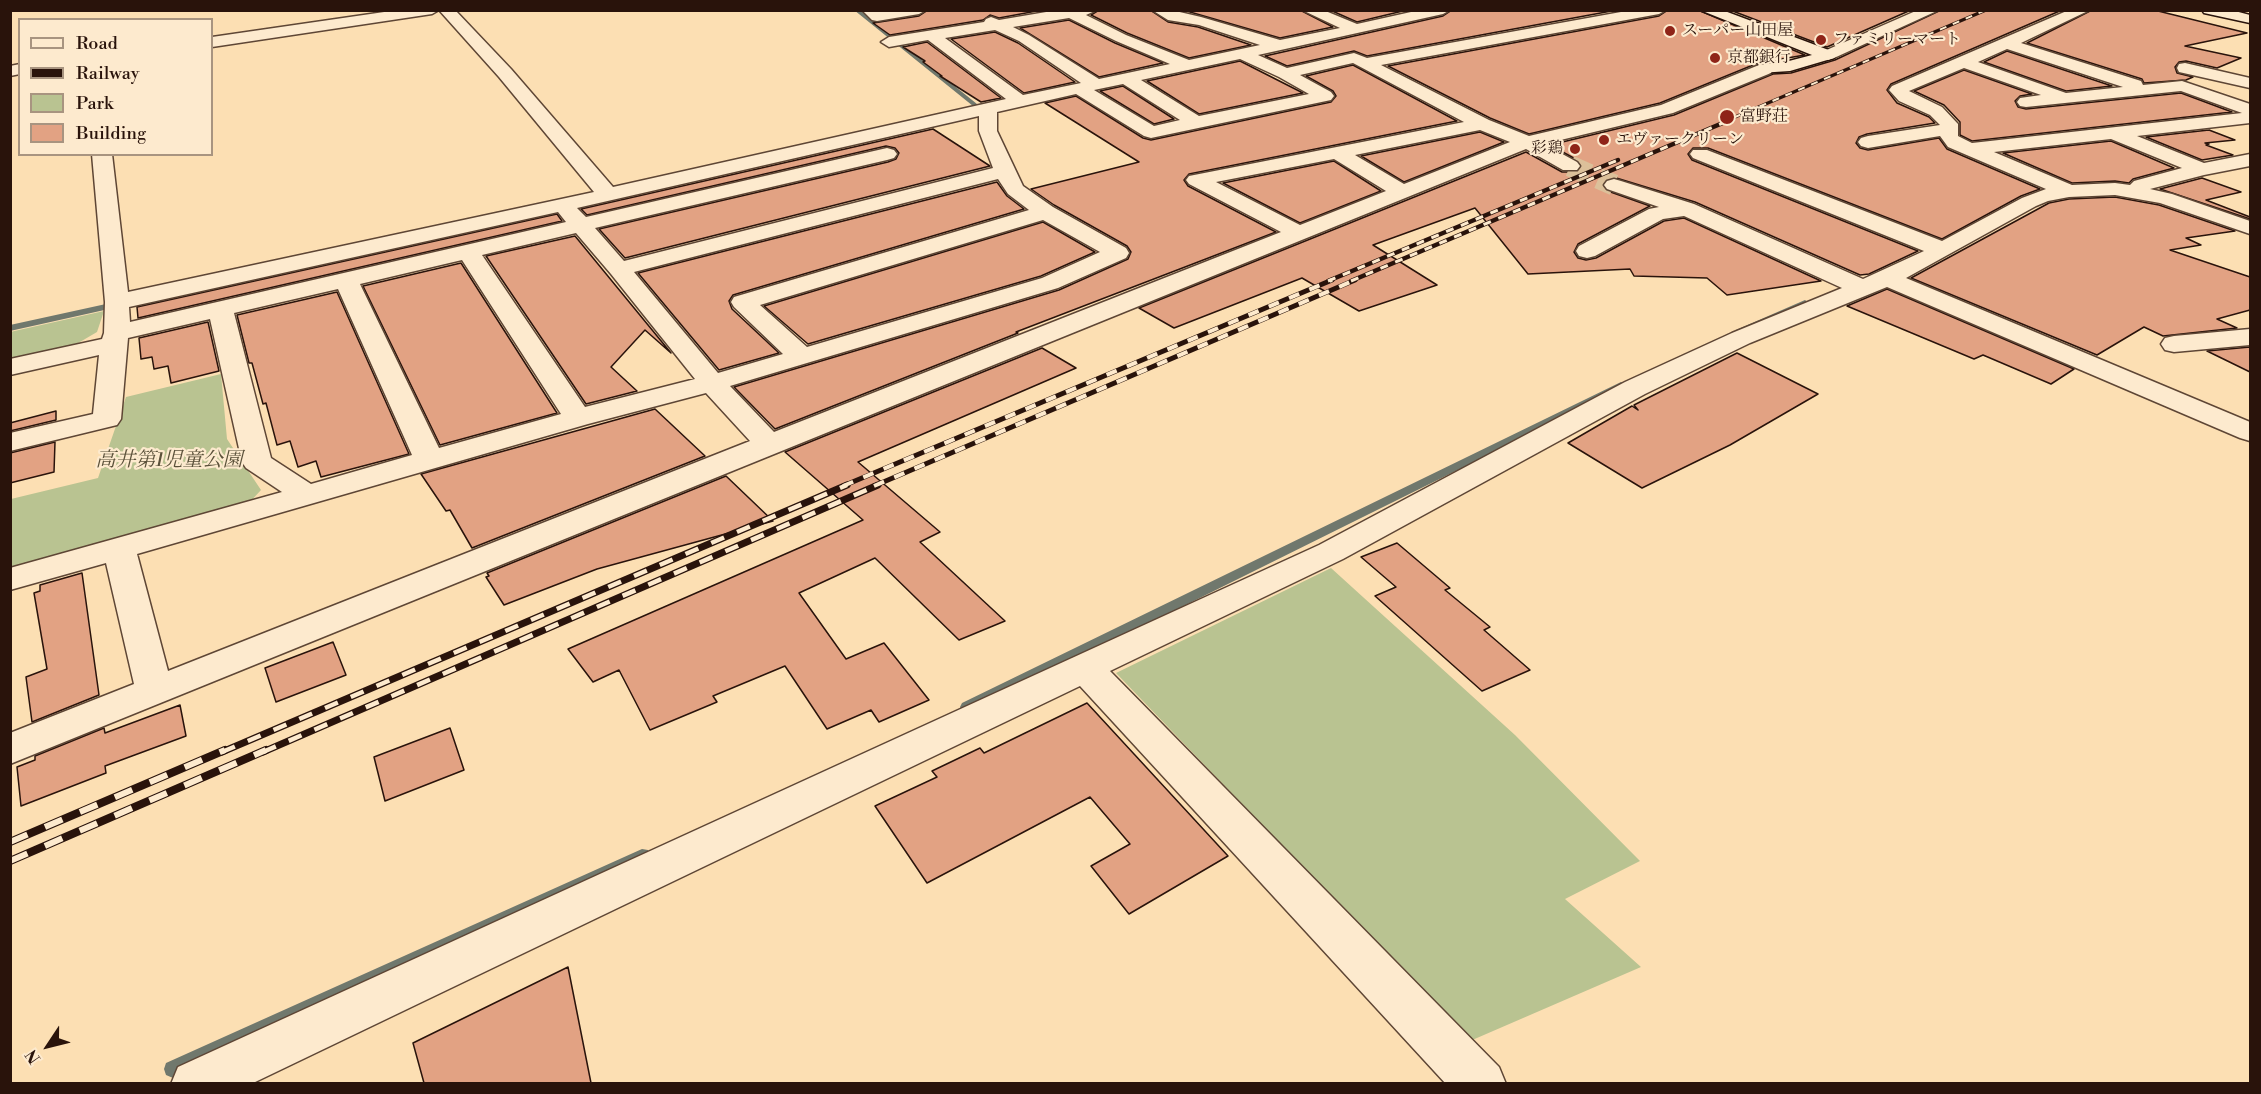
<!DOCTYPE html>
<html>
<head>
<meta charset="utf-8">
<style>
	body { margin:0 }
	#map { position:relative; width:2261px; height:1094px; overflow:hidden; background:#fcdfb3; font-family:"Libre Bodoni",serif }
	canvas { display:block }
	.frame { position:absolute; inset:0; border:12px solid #29130b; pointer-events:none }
	.legend { position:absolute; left:18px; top:18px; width:195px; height:138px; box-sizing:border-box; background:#fdeace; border:2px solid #a89480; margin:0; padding:8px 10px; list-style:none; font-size:18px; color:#29130b }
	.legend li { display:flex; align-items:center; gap:12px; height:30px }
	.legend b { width:30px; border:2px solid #a89480 }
	.north { position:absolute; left:18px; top:1016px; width:60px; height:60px; -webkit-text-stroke:4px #fdeace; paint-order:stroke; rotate:235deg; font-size:16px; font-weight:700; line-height:24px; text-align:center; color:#29130b }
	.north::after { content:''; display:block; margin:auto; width:21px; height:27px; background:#29130b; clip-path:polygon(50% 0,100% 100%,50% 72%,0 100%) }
</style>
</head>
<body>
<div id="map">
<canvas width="2261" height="1094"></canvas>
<div class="frame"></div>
<ul class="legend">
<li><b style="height:8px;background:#fdeace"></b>Road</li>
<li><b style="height:8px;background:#29130b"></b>Railway</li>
<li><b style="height:16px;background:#b9c391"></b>Park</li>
<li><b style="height:16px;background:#e2a283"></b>Building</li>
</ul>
<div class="north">N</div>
</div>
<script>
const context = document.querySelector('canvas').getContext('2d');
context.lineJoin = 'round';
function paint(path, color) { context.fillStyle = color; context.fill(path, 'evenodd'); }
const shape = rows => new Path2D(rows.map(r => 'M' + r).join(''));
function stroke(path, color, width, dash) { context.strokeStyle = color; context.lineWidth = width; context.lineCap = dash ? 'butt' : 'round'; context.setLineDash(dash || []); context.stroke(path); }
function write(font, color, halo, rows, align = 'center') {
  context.font = font + ' "Libre Bodoni","Noto Serif JP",serif'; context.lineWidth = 4.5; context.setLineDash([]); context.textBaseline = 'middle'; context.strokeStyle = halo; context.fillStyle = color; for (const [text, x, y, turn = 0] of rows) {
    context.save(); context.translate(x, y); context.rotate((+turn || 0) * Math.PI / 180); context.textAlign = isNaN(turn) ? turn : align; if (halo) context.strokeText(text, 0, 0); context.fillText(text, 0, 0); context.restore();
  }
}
paint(shape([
	[104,311,97,332,68,349,11,363,10,332],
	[221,374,227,439,261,490,248,504,11,569,11,499,98,478,126,397],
	[1331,568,1515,735,1640,861,1565,899,1641,967,1470,1041,1116,673]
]), '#b9c391');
paint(shape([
	[854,10,860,10,977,104,977,106,973,106,854,10],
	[1805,300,1809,303,1808,305,1744,332,1738,332,1736,330,1805,300],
	[106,304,111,307,109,309,10,331,10,325,106,304],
	[1621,382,1626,385,1625,387,972,711,967,712,962,711,960,707,962,703,1621,382],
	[642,849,648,850,650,855,648,860,180,1075,173,1078,166,1075,164,1069,166,1063,642,849]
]), '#70786d');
const building = shape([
	[928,10,1042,10,999,18,990,15,983,20,890,35,873,23,919,16,928,10],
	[1099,10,1150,10,1168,22,1198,27,1251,45,1189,58,1127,33,1091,15,1099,10],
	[1183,10,1300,10,1333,27,1280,38,1183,10],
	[1330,10,1407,10,1357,22,1330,10],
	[1452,10,1617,10,1367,56,1354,51,1287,66,1265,56,1443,16,1452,10],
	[1668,10,1698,10,1805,55,1758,63,1660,103,1529,134,1490,118,1388,66,1659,16,1668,10],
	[1730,10,1911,10,1827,47,1730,10],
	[1941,10,2062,10,1891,84,1887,90,1897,103,1929,117,1935,123,1867,134,1859,137,1856,143,1860,148,1868,150,1939,138,1947,149,2040,189,2021,196,1942,239,1708,148,1693,148,1688,154,1692,160,1918,251,1869,274,1860,275,1695,202,1613,177,1606,179,1602,184,1605,190,1650,206,1578,244,1574,252,1578,258,1586,260,1596,258,1664,221,1684,218,1821,281,1727,295,1707,278,1634,276,1630,269,1528,274,1475,208,1373,245,1437,285,1359,311,1302,278,1174,328,1139,308,1526,152,1562,172,1577,172,1582,166,1579,161,1550,145,1674,115,1773,74,1791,73,1835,60,1941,10],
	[2092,10,2154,10,2247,33,2185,46,2241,58,2217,68,2186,61,2179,62,2175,67,2177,73,2193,77,2186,80,2144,83,2142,79,2027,43,2092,10],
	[1069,20,1115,43,1163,63,1099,77,1020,28,1069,20],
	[995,32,1018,43,1075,82,1024,93,951,39,995,32],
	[927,42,1001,98,981,102,940,76,942,76,923,62,925,61,903,47,927,42],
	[2007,51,2112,86,2066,91,1984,62,2007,51],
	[1240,61,1303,93,1199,114,1147,81,1240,61],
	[1353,65,1457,121,1189,174,1184,180,1188,186,1276,232,1016,332,1018,333,775,429,734,387,1059,290,1128,259,1131,252,1127,246,1054,205,1031,189,1139,162,1045,103,1076,96,1143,138,1151,140,1331,102,1336,96,1333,91,1306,76,1353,65],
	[1964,70,2032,94,2020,96,2015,101,2018,107,2026,109,2181,93,2232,112,1972,141,1960,135,1960,122,1944,105,1914,91,1964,70],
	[1123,86,1174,119,1154,124,1100,91,1123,86],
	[933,129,990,166,625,258,599,229,888,162,896,159,899,153,895,148,886,146,587,215,581,209,933,129],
	[2209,130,2235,140,2205,143,2209,144,2206,145,2233,155,2202,160,2146,137,2209,130],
	[1480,132,1504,142,1404,182,1361,156,1480,132],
	[2111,141,2174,168,2133,179,2129,183,2115,181,2072,183,2003,153,2111,141],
	[1334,161,1381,191,1300,223,1223,183,1334,161],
	[2202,178,2241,192,2206,200,2250,217,2250,219,2160,189,2202,178],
	[997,182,1007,196,1024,209,733,295,729,301,732,309,779,353,719,370,638,273,997,182],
	[2115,197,2159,205,2235,231,2186,238,2201,245,2170,250,2250,277,2250,310,2217,319,2237,328,2163,336,2144,327,2097,355,1911,278,2049,203,2069,199,2115,197],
	[557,214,562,221,138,318,137,307,557,214],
	[1043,222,1095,252,1041,276,808,344,764,306,1043,222],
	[575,236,671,353,645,330,611,367,637,391,586,404,486,256,575,236],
	[461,263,557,413,440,445,363,286,461,263],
	[1887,289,2074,369,2051,384,1983,355,1974,359,1847,306,1887,289],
	[337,292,409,454,321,477,316,461,298,467,290,441,277,445,266,403,263,404,252,363,249,363,237,315,337,292],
	[208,322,219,371,171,383,168,366,154,369,152,357,141,359,139,338,208,322],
	[2250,347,2250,372,2207,351,2250,347],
	[1042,348,1076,368,858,462,940,532,920,542,1005,621,959,640,875,558,799,593,846,659,884,643,929,700,879,722,871,710,827,729,785,666,713,696,717,702,650,730,619,670,593,682,568,649,863,520,785,452,1042,348],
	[1737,353,1818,394,1730,445,1642,488,1568,443,1632,406,1638,410,1634,405,1737,353],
	[655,409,705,456,472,548,450,510,446,511,421,474,655,409],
	[56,411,56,420,10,431,10,423,56,411],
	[55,442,54,472,10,483,10,453,55,442],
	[726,476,773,521,597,569,504,605,486,577,489,576,487,573,726,476],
	[1397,543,1450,588,1445,590,1490,627,1484,630,1530,670,1482,691,1375,596,1396,587,1361,557,1397,543],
	[82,573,99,695,32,722,26,677,47,669,34,593,40,591,40,585,82,573],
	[333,642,346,675,276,702,265,668,333,642],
	[1087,703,1228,856,1129,914,1091,866,1130,844,1090,797,927,883,875,806,937,777,932,771,980,748,984,753,1087,703],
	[180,705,186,736,105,766,106,773,21,806,17,767,35,760,35,756,104,728,105,733,180,705],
	[450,728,464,770,385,801,374,757,450,728],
	[568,967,591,1083,424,1083,413,1043,568,967]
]);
paint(building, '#e2a283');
stroke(building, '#29130b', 1.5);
stroke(shape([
	[1570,166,1614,185]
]), '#dcc09a', 21, [21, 10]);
const minor = shape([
	[398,10,439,10,432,14,212,47,212,37,398,10],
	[439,10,455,10,511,69,613,187,1006,99,928,40,889,47,881,42,889,37,984,22,986,19,991,17,999,20,1058,10,1097,10,1086,15,1126,35,1189,60,1260,45,1199,25,1168,20,1152,10,1171,10,1201,17,1280,40,1340,28,1302,10,1323,10,1357,24,1420,10,1450,10,1443,14,1258,55,1287,68,1354,53,1367,58,1632,10,1666,10,1659,14,1381,65,1489,120,1529,136,1661,105,1759,65,1771,65,1773,69,1771,73,1673,113,1544,144,1577,162,1580,166,1577,170,1563,170,1526,149,10,764,10,733,134,684,106,563,10,590,10,568,282,492,246,468,242,462,210,319,128,338,121,419,117,425,10,451,10,433,93,414,99,355,10,375,10,359,102,339,104,333,105,302,92,154,112,154,128,292,594,192,499,77,439,10],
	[1069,18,1116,41,1170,64,1099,79,1029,35,1013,27,1069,18],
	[995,30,1019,41,1081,83,1023,95,945,38,995,30],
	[1240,59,1279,77,1309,94,1199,116,1141,80,1240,59],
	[1353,63,1464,122,1189,176,1186,180,1189,184,1281,232,774,432,730,386,1058,288,1126,258,1129,253,1126,248,1053,207,1023,186,997,131,997,112,1076,94,1144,136,1151,138,1331,100,1334,96,1331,92,1300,75,1353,63],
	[1123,84,1180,120,1154,126,1094,90,1123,84],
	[979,116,979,131,993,168,624,261,595,228,887,160,894,158,897,154,894,150,887,148,586,217,577,208,979,116],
	[1480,130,1510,142,1404,184,1355,155,1480,130],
	[1334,159,1386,191,1300,225,1216,182,1334,159],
	[998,179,1008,194,1029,210,734,297,731,302,734,307,783,354,718,373,634,272,998,179],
	[558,212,566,222,130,322,129,307,558,212],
	[1043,220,1100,252,1042,278,807,347,760,305,1043,220],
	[576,233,611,274,695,379,585,407,482,255,576,233],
	[462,260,561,414,439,448,360,284,462,260],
	[338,289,412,455,311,484,271,458,234,313,338,289],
	[706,393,750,441,168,671,137,554,588,424,706,393],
	[862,10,880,12,926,10,919,14,877,21,872,20,862,10],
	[1918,10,1939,10,1834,58,1828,60,1820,55,1822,52,1918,10],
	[2069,10,2090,10,2021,43,2141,81,2143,85,2182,81,2250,104,2250,123,2137,136,2204,163,2250,154,2250,166,2204,175,2150,189,2172,194,2250,221,2250,234,2160,203,2115,195,2069,197,2048,201,2036,206,1906,278,2250,422,2250,441,2240,438,1887,287,1750,343,1645,394,1343,559,1110,671,1499,1067,1506,1084,1446,1084,1080,686,251,1084,171,1084,178,1067,1319,545,1625,382,1732,333,1842,288,1684,216,1663,219,1595,256,1587,258,1579,256,1576,251,1579,246,1649,209,1659,207,1607,189,1604,185,1607,181,1614,179,1621,181,1694,204,1863,279,1924,251,1693,158,1690,154,1693,150,1707,150,1942,241,2022,198,2046,189,1948,147,1940,136,1868,148,1861,146,1858,142,1861,138,1868,136,1940,125,1930,115,1899,101,1889,90,1892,86,2069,10],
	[2007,49,2123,87,2066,93,1978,62,2007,49],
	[1964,68,2041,95,2020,98,2017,102,2020,106,2026,107,2181,91,2242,113,1972,143,1958,136,1958,124,1942,107,1909,91,1964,68],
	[2111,139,2182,168,2134,181,2130,185,2115,183,2072,185,1994,152,2111,139],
	[2185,63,2250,78,2250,88,2179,72,2177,68,2179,64,2185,63],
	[20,64,20,74,10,76,10,66,20,64],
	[2250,329,2250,345,2174,352,2165,350,2161,344,2165,338,2174,336,2250,329]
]);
const secondary = shape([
	[1700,10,1722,10,1834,52,1836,55,1834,58,1790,71,1759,73,1757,69,1759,65,1789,61,1812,55,1700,10],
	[2202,10,2231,10,2250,15,2250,23,2204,13,2202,10]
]);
stroke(minor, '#5e4635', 3);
stroke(secondary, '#29130b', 3);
paint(minor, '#fdeace');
paint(secondary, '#fdeace');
const railFar4 = shape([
	[1721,123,1986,10]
]);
const railFar3 = shape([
	[1328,281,1618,160],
	[1351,281,1725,122]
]);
const railFar2 = shape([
	[843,486,1332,280],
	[874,486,1355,280]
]);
const railFar1 = shape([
	[222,752,847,485],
	[263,752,878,485]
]);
const rail = shape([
	[10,842,225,750],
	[10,861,266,750]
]);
stroke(railFar4, '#29130b', 3);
stroke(railFar3, '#29130b', 4.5);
stroke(railFar2, '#29130b', 5);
stroke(railFar1, '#29130b', 7);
stroke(rail, '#29130b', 8);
stroke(railFar4, '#fdeace', 2, [7]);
stroke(railFar3, '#fdeace', 3, [8]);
stroke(railFar2, '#fdeace', 4, [11]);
stroke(railFar1, '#fdeace', 4.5, [14]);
stroke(rail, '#fdeace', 6, [19]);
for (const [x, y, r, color] of [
	[1670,31,6,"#8f2418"],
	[1821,40,6,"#8f2418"],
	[1715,58,6,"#8f2418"],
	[1727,117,8,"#8f2418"],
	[1604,140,6,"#8f2418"],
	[1575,149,6,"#8f2418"]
]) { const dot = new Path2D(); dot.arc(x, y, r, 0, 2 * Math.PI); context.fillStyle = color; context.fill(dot); stroke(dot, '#fdeace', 2); }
write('16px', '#29130b', '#fdeace', [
	["スーパー山田屋",1682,31],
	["ファミリーマート",1833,40],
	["京都銀行",1727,58],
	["富野荘",1740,117],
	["エヴァークリーン",1616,140],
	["彩鶏",1563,149,"right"]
], 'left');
write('italic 20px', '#5b513a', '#fdeace', [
	["高井第1児童公園",169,461]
]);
</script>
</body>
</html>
